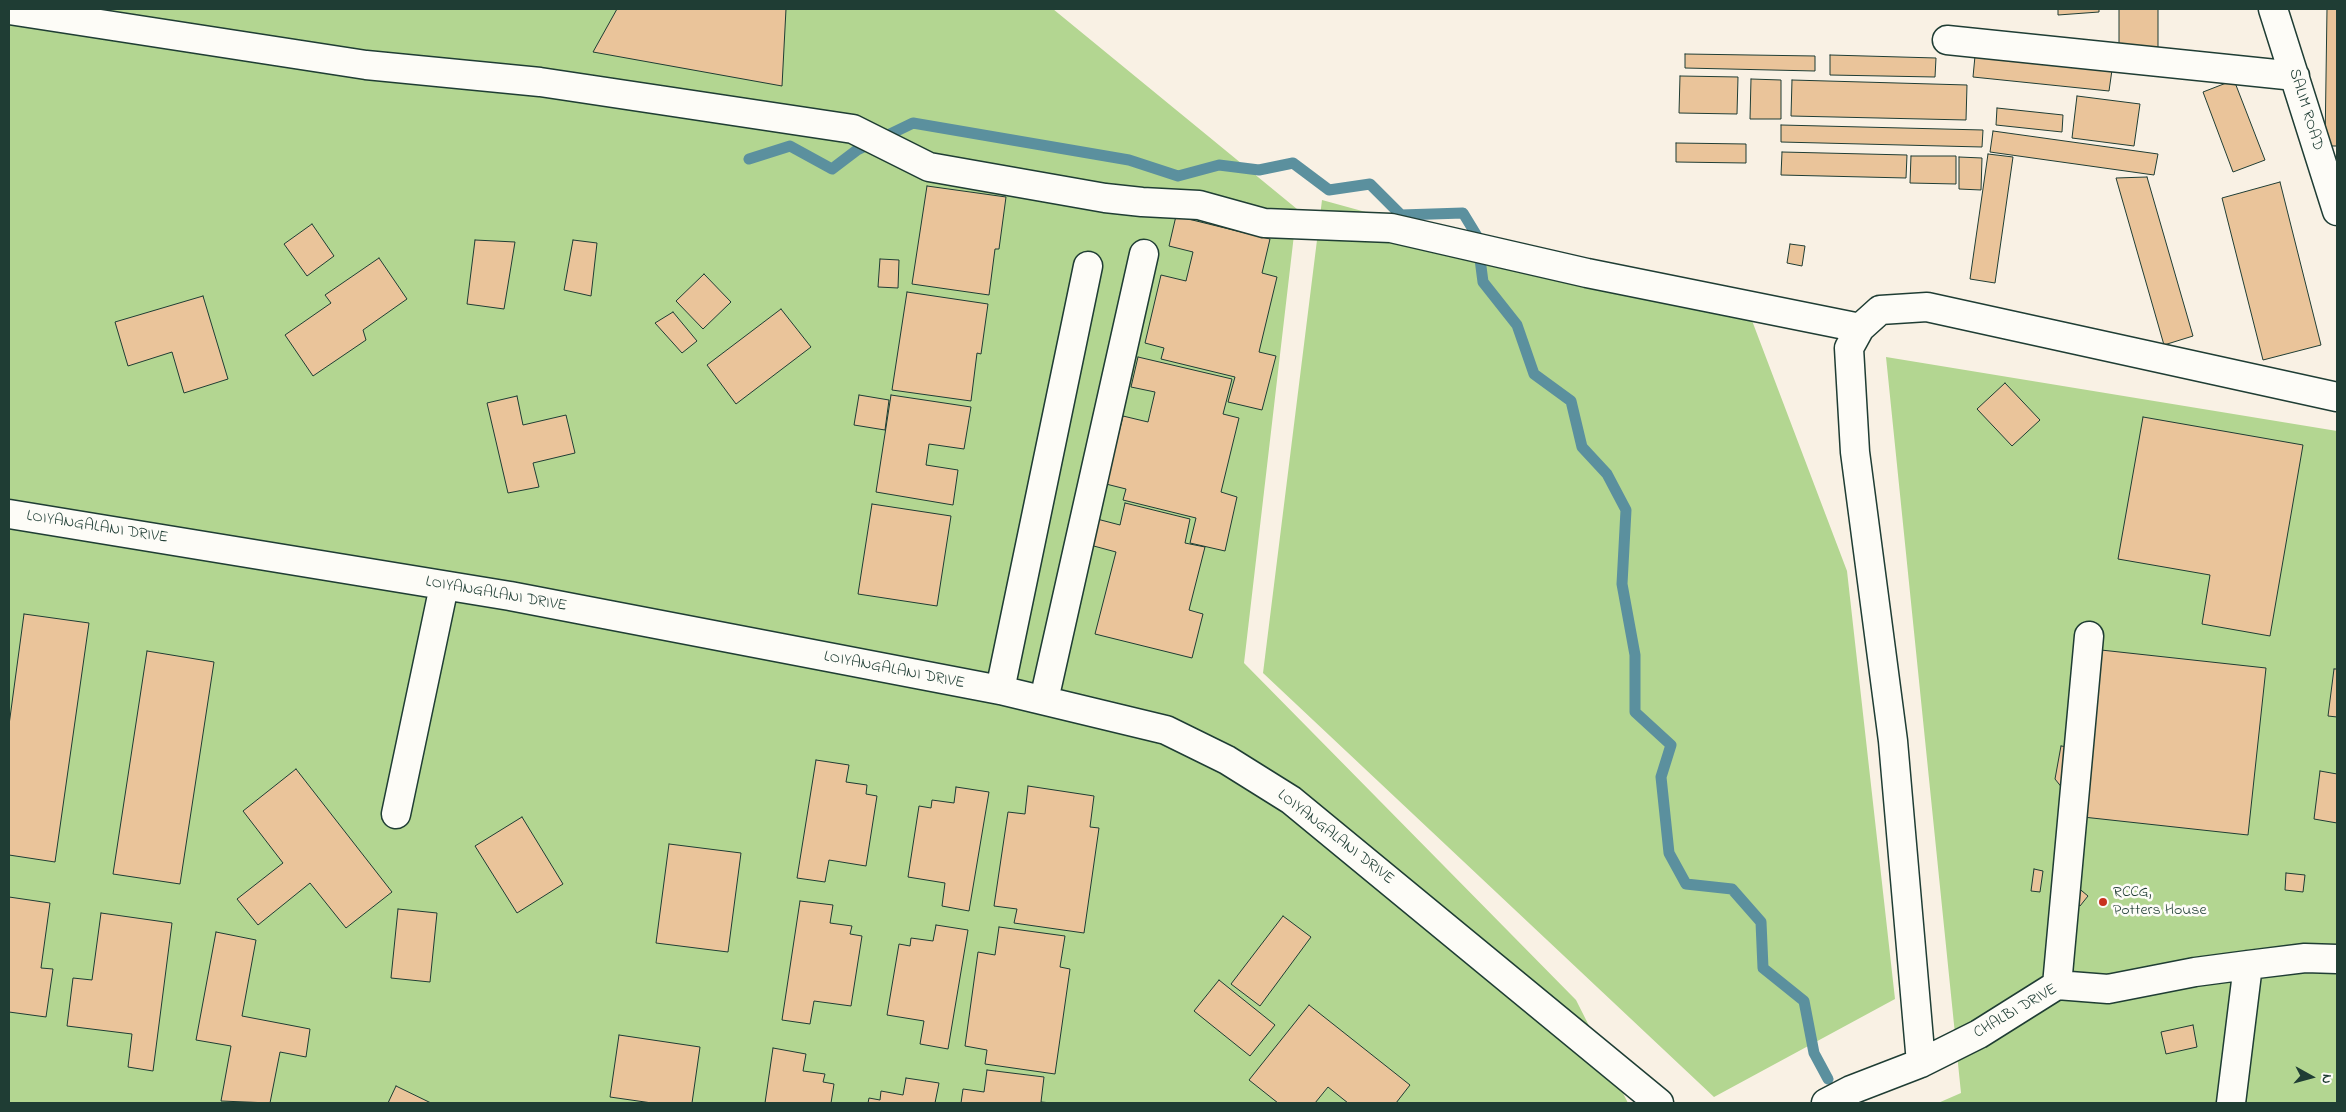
<!DOCTYPE html>
<html>
<head>
<meta charset="utf-8">
<style>
	body { margin:0 }
	#map { position:relative; width:2346px; height:1112px; overflow:hidden; background:#f9f1e4; font-family:"Indie Flower",sans-serif }
	canvas { display:block }
	.frame { position:absolute; inset:0; border:10px solid #1f3d34; pointer-events:none }
	.north { position:absolute; left:2286px; top:1052px; width:50px; height:50px; -webkit-text-stroke:4px #fdfcf7; paint-order:stroke; rotate:97deg; font-size:14px; font-weight:700; line-height:20px; text-align:center; color:#1f3d34 }
	.north::after { content:''; display:block; margin:auto; width:18px; height:22px; background:#1f3d34; clip-path:polygon(50% 0,100% 100%,50% 72%,0 100%) }
</style>
</head>
<body>
<div id="map">
<canvas width="2346" height="1112"></canvas>
<div class="frame"></div>
<div class="north">N</div>
</div>
<script>
const context = document.querySelector('canvas').getContext('2d');
context.lineJoin = 'round';
function paint(path, color) { context.fillStyle = color; context.fill(path, 'evenodd'); }
const shape = rows => new Path2D(rows.map(r => 'M' + r).join(''));
function stroke(path, color, width, dash) { context.strokeStyle = color; context.lineWidth = width; context.lineCap = dash ? 'butt' : 'round'; context.setLineDash(dash || []); context.stroke(path); }
function write(font, color, halo, rows, align = 'center') {
  context.font = font + ' "Indie Flower",sans-serif'; context.lineWidth = 5; context.setLineDash([]); context.textBaseline = 'middle'; context.strokeStyle = halo; context.fillStyle = color; for (const [text, x, y, turn = 0] of rows) {
    context.save(); context.translate(x, y); context.rotate((+turn || 0) * Math.PI / 180); context.textAlign = isNaN(turn) ? turn : align; if (halo) context.strokeText(text, 0, 0); context.fillText(text, 0, 0); context.restore();
  }
}
paint(shape([
	[9,9,1053,9,1297,209,1244,663,1576,1000,1628,1103,9,1103],
	[1322,200,1751,318,1847,571,1895,999,1714,1097,1263,673],
	[1886,357,2337,431,2337,1103,1938,1103,1961,1093]
]), '#b3d691');
stroke(shape([
	[749,159,790,146,832,169,857,150,913,123,1129,160,1178,176,1219,165,1259,170,1293,163,1329,190,1370,184,1401,215,1463,213,1477,236,1483,282,1517,325,1534,374,1571,401,1582,447,1607,474,1626,510,1622,584,1635,655,1635,712,1671,745,1661,777,1669,853,1686,884,1732,889,1761,922,1763,968,1804,1001,1814,1053,1828,1079]
]), '#5b909e', 11);
const building = shape([
	[617,9,786,9,782,86,593,52,617,9],
	[2058,9,2099,9,2099,12,2058,15,2058,9],
	[2119,9,2158,9,2158,49,2119,49,2119,9],
	[2327,9,2337,9,2337,146,2325,146,2327,9],
	[1685,54,1815,56,1815,71,1685,68,1685,54],
	[1830,55,1936,58,1935,77,1830,75,1830,55],
	[1975,56,2112,70,2109,91,1973,77,1975,56],
	[1680,76,1738,77,1737,114,1679,113,1680,76],
	[1751,79,1781,80,1781,119,1750,119,1751,79],
	[1792,80,1967,85,1966,120,1791,116,1792,80],
	[2234,80,2265,160,2233,172,2203,92,2234,80],
	[2077,96,2140,104,2134,146,2072,138,2077,96],
	[1997,108,2063,115,2062,132,1996,125,1997,108],
	[1781,125,1983,130,1982,147,1781,142,1781,125],
	[1993,131,2158,154,2154,175,1990,152,1993,131],
	[1676,143,1746,144,1746,163,1676,162,1676,143],
	[1782,152,1907,155,1906,178,1781,175,1782,152],
	[1988,154,2013,157,1995,283,1970,279,1988,154],
	[1911,156,1956,156,1956,184,1910,183,1911,156],
	[1959,157,1982,158,1981,190,1959,189,1959,157],
	[2147,177,2193,336,2164,345,2116,178,2147,177],
	[2280,182,2321,345,2263,360,2222,198,2280,182],
	[927,186,1006,197,999,249,995,249,989,295,912,284,927,186],
	[1176,216,1270,239,1262,273,1277,277,1259,352,1276,356,1262,410,1228,402,1235,377,1161,359,1164,348,1145,343,1161,275,1186,281,1193,252,1169,246,1176,216],
	[312,224,334,256,307,276,284,244,312,224],
	[475,240,515,242,504,309,467,304,475,240],
	[573,240,597,243,591,296,564,290,573,240],
	[1790,244,1805,246,1802,266,1787,263,1790,244],
	[379,258,407,299,363,330,366,340,313,376,285,335,331,303,325,295,379,258],
	[880,259,899,260,898,288,878,287,880,259],
	[704,274,731,302,703,329,676,301,704,274],
	[907,292,988,304,981,354,977,353,971,401,892,390,907,292],
	[203,296,228,379,184,393,172,352,128,366,115,322,203,296],
	[781,309,811,347,736,404,707,365,781,309],
	[673,312,697,341,682,353,655,323,673,312],
	[1138,357,1232,379,1223,414,1239,418,1221,492,1237,497,1225,551,1190,543,1196,518,1123,500,1126,489,1106,484,1123,416,1148,422,1155,392,1131,387,1138,357],
	[2005,383,2040,420,2012,446,1977,409,2005,383],
	[859,395,889,400,885,430,854,425,859,395],
	[891,395,971,407,964,449,929,444,926,465,958,470,953,505,876,492,891,395],
	[517,396,523,425,566,415,575,453,533,463,539,487,508,493,487,403,517,396],
	[2143,417,2303,445,2270,636,2202,624,2210,575,2118,559,2143,417],
	[1125,503,1190,519,1185,543,1205,547,1189,610,1203,614,1192,658,1095,634,1116,552,1090,545,1097,519,1120,525,1125,503],
	[872,504,951,516,937,606,858,594,872,504],
	[24,614,89,623,55,862,9,855,9,725,24,614],
	[2101,650,2266,668,2248,835,2083,817,2101,650],
	[147,651,214,662,180,884,113,874,147,651],
	[2334,669,2337,669,2337,717,2328,716,2334,669],
	[2061,746,2075,748,2067,794,2055,779,2061,746],
	[816,760,849,765,846,782,867,785,866,794,877,796,866,866,829,860,825,882,797,878,816,760],
	[296,769,392,892,346,928,310,883,258,925,237,899,283,863,243,811,296,769],
	[2320,771,2337,774,2337,823,2314,819,2320,771],
	[1028,786,1094,796,1090,827,1099,828,1084,933,1014,923,1017,909,994,906,1008,812,1025,814,1028,786],
	[956,787,989,792,969,911,942,906,945,883,908,877,919,806,931,808,932,800,954,803,956,787],
	[522,817,563,884,517,913,475,846,522,817],
	[669,844,741,853,728,952,656,943,669,844],
	[2034,869,2043,871,2040,892,2031,891,2034,869],
	[2286,873,2305,875,2303,892,2285,890,2286,873],
	[2076,886,2088,896,2080,906,2067,896,2076,886],
	[9,897,50,903,41,968,53,969,46,1017,9,1012,9,897],
	[800,901,833,905,830,923,852,926,850,934,862,936,851,1006,814,1001,810,1024,782,1020,800,901],
	[398,909,437,913,430,982,391,978,398,909],
	[101,913,172,923,153,1071,128,1067,132,1034,67,1026,73,978,92,980,101,913],
	[1283,916,1311,937,1260,1006,1231,984,1283,916],
	[936,925,968,930,948,1049,920,1044,924,1021,887,1015,899,944,910,946,911,938,933,941,936,925],
	[999,927,1065,936,1060,967,1070,969,1055,1074,985,1064,987,1050,965,1046,978,952,995,955,999,927],
	[216,932,256,940,242,1016,310,1029,306,1057,280,1052,270,1103,221,1101,231,1046,196,1040,216,932],
	[1219,980,1275,1025,1250,1056,1194,1011,1219,980],
	[1309,1005,1410,1085,1396,1103,1348,1103,1328,1087,1315,1103,1278,1103,1249,1080,1309,1005],
	[2193,1025,2197,1047,2166,1054,2161,1032,2193,1025],
	[619,1035,700,1047,692,1103,652,1103,610,1097,619,1035],
	[773,1048,806,1054,803,1071,825,1074,823,1082,834,1084,831,1103,765,1103,773,1048],
	[987,1070,1044,1077,1041,1102,1052,1103,961,1103,963,1089,984,1092,987,1070],
	[906,1078,939,1083,935,1103,868,1103,869,1098,880,1100,881,1091,903,1095,906,1078],
	[396,1086,431,1103,388,1103,396,1086]
]);
paint(building, '#eac49a');
stroke(building, '#1f3d34', 1);
const minor = shape([
	[2273,9,2337,211],
	[9,10,366,65,540,82,853,129,929,167,1105,198,1142,202,1199,205,1264,223,1391,228,1587,273,1860,328],
	[1947,40,2295,76],
	[9,514,510,596,1000,690,1166,730,1227,760,1291,800,1659,1103],
	[1000,690,1088,266],
	[1044,700,1144,254],
	[396,814,444,586],
	[2057,985,2089,636],
	[1921,1063,1893,741,1855,452,1849,348,1860,328,1880,310,1927,307,2337,397],
	[1826,1103,1851,1090,1921,1063,1979,1034,2057,985,2108,989,2195,972,2248,965,2305,958,2337,959],
	[2231,1103,2248,965]
]);
stroke(minor, '#1f3d34', 31);
stroke(minor, '#fdfcf7', 28);
for (const [x, y, r, color] of [
	[2103,902,5,"#c8321e"]
]) { const dot = new Path2D(); dot.arc(x, y, r, 0, 2 * Math.PI); context.fillStyle = color; context.fill(dot); stroke(dot, '#fdfcf7', 2); }
write('16px', '#1f3d34', '#fdfcf7', [
	["SALIM ROAD",2305,110,73],
	["LOIYANGALANI DRIVE",97,528,9],
	["LOIYANGALANI DRIVE",496,595,10],
	["LOIYANGALANI DRIVE",894,671,11],
	["LOIYANGALANI DRIVE",1335,838,38],
	["CHALBI DRIVE",2016,1012,-30]
]);
write('16px', '#1f3d34', '#fdfcf7', [
	["RCCG,",2113,893],
	["Potters House",2113,911]
], 'left');
</script>
</body>
</html>
